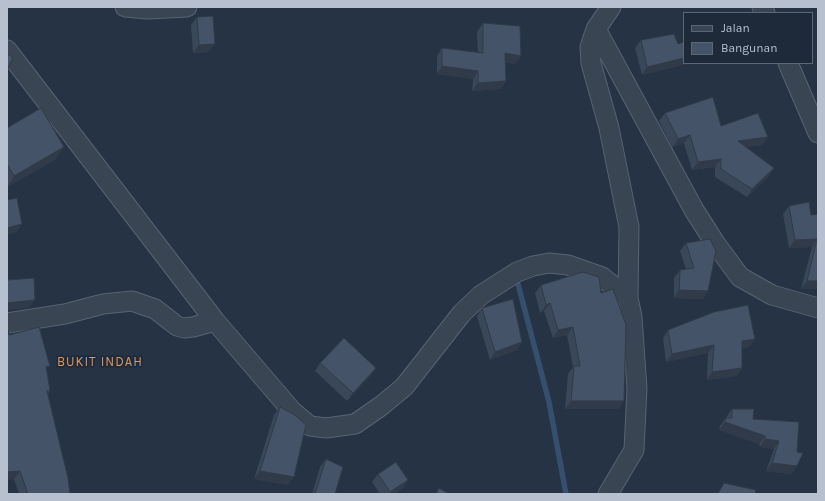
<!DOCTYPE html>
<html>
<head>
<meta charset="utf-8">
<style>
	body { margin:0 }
	#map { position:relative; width:825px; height:501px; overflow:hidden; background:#253345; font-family:Karla,sans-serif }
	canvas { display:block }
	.frame { position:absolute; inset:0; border:8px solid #b7c0ce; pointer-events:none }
	.legend { position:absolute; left:683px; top:12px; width:130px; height:52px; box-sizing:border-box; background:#1e2a3a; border:1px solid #5b6675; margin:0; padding:5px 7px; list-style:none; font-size:12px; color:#b7c0ce }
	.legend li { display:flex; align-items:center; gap:8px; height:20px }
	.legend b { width:20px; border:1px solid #5b6675 }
</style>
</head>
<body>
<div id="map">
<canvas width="825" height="501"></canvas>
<div class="frame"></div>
<ul class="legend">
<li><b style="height:5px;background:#3a4554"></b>Jalan</li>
<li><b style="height:11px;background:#445367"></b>Bangunan</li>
</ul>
</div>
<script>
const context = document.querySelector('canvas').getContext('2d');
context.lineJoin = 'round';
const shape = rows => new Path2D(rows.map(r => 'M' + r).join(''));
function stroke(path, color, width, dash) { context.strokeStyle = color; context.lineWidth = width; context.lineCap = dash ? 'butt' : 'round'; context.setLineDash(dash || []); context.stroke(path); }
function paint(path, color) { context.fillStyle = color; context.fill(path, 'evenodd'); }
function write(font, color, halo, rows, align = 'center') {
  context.font = font + ' Karla,sans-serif'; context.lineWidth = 3.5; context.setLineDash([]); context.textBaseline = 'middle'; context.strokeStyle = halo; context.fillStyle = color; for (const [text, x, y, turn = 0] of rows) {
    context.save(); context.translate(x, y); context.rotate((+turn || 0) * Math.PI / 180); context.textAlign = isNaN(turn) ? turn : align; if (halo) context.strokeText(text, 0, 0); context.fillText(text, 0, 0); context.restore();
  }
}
stroke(shape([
	[518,284,549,402,566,494]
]), '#374e6d', 5.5);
const minor = shape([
	[125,7,148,9,187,7],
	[611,7,596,29,590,47,591,63,609,128,629,227,628,298],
	[762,7,765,13],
	[596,29,694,210,715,243,740,277,772,295,818,308],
	[7,50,215,321,292,411,310,426,326,428,355,424,381,406,404,387,462,313,481,295,517,272,533,266,549,263,568,265,602,277,628,298,632,317,637,389,634,450,608,494],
	[788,63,818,133],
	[7,323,65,314,103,304,132,301,155,309,177,326,184,328,193,327,215,321]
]);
stroke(minor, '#586372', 21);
stroke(minor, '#3a4554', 19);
paint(shape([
	[197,17,209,52,193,53,191,25],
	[483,23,521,56,515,64,506,62,506,81,501,89,472,91,473,79,437,74,437,56,442,48,478,53,477,32],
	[641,40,687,64,642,75,635,48],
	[665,113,721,126,763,145,746,147,774,168,769,176,747,197,715,177,715,167,692,170,684,143,672,147,659,121],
	[7,128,56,159,7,187],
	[789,206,811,215,818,214,818,289,801,289,812,247,789,248,783,214],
	[686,243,708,291,703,299,674,298,674,278,680,270,686,269,680,251],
	[541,285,601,293,624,401,618,409,565,409,568,374,573,367,567,335,553,338,544,311,540,313,535,293],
	[482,308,522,342,517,350,490,360,477,316],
	[7,326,9,335,47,370,50,390,48,394,70,494,19,494,14,479,7,480],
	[668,330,755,339,749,347,742,348,742,368,736,376,707,380,708,353,666,362,663,338],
	[320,363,376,368,370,376,347,401,315,371],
	[280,407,294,477,288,485,254,479,274,415],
	[732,409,753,419,799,422,792,474,766,471,774,449,760,447,759,444,719,430,720,426],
	[326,459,335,494,312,494,320,467],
	[378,474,408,480,403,488,394,494,380,494,372,482],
	[724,483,755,494,717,494]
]), '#3a4759');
paint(shape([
	[215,44,209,52,193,53,199,45],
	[505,53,521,56,515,64,499,61],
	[684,58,684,63,687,63,687,64,642,75,647,67],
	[442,66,478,71,473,79,437,74],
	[506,81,501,89,472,91,478,83],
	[690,135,684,143,672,147,678,139],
	[768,137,763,145,733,149,738,141],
	[64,147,56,159,7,187,14,176],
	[721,159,715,167,692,170,698,162],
	[774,168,769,176,747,197,752,189],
	[22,224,17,232,7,235,7,228],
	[817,239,812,247,789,248,795,240],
	[807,281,818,281,818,289,801,289],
	[679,290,708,291,703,299,674,298],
	[35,300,29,308,7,310,7,303],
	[550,303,544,311,540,313,546,305],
	[573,327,567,335,553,338,558,330],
	[755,339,749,347,736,349,742,341],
	[522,342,517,350,490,360,495,352],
	[714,345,708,353,666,362,672,354],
	[376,368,370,376,347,401,353,393],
	[742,368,736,376,707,380,712,372],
	[571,401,624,401,618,409,565,409],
	[725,422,765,436,759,444,719,430],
	[765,439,779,441,774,449,760,447],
	[772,463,797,466,792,474,766,471],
	[20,471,14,479,7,480,7,472],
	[260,471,294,477,288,485,254,479],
	[408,480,403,488,394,494,389,494,390,492]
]), '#303a48');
const building = shape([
	[213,16,215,44,199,45,197,17,213,16],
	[483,23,520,26,521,56,505,53,506,81,478,83,478,71,442,66,442,48,483,53,483,23],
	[674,34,678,44,684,42,684,58,647,67,641,40,674,34],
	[7,54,13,57,7,71,7,54],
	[713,97,721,126,758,113,768,137,738,141,774,168,752,189,721,169,721,159,698,162,690,135,678,139,665,113,713,97],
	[41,108,64,147,14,176,7,164,7,128,41,108],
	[17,198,22,224,7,228,7,200,17,198],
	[809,202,811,215,818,214,818,281,807,281,817,239,795,240,789,206,809,202],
	[710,239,716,251,708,291,679,290,680,270,694,268,686,243,710,239],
	[583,272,599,277,601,293,613,289,626,325,624,401,571,401,574,366,580,366,573,327,558,330,550,303,546,305,541,285,583,272],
	[34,278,35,300,7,303,7,280,34,278],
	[513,299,522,342,495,352,482,308,513,299],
	[748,305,755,339,742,341,742,368,712,372,714,345,672,354,668,330,714,312,748,305],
	[7,326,9,335,39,327,50,366,46,367,50,390,47,391,68,478,70,494,28,494,20,471,7,472,7,326],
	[344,338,376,368,353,393,320,363,344,338],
	[280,407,295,415,306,425,294,477,260,471,280,407],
	[732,409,754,409,753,419,799,422,797,452,803,453,797,466,772,463,779,441,765,439,765,436,725,422,726,418,732,418,732,409],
	[326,459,343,467,335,494,315,494,326,459],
	[396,462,408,480,390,492,378,474,396,462],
	[724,483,756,490,755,494,718,494,724,483],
	[439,488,449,494,436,494,439,488]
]);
paint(building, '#445367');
stroke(building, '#303a48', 1);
context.letterSpacing = '1px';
write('13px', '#de9762', '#1e2a3a', [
	["BUKIT INDAH",100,362]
]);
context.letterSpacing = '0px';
</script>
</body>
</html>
